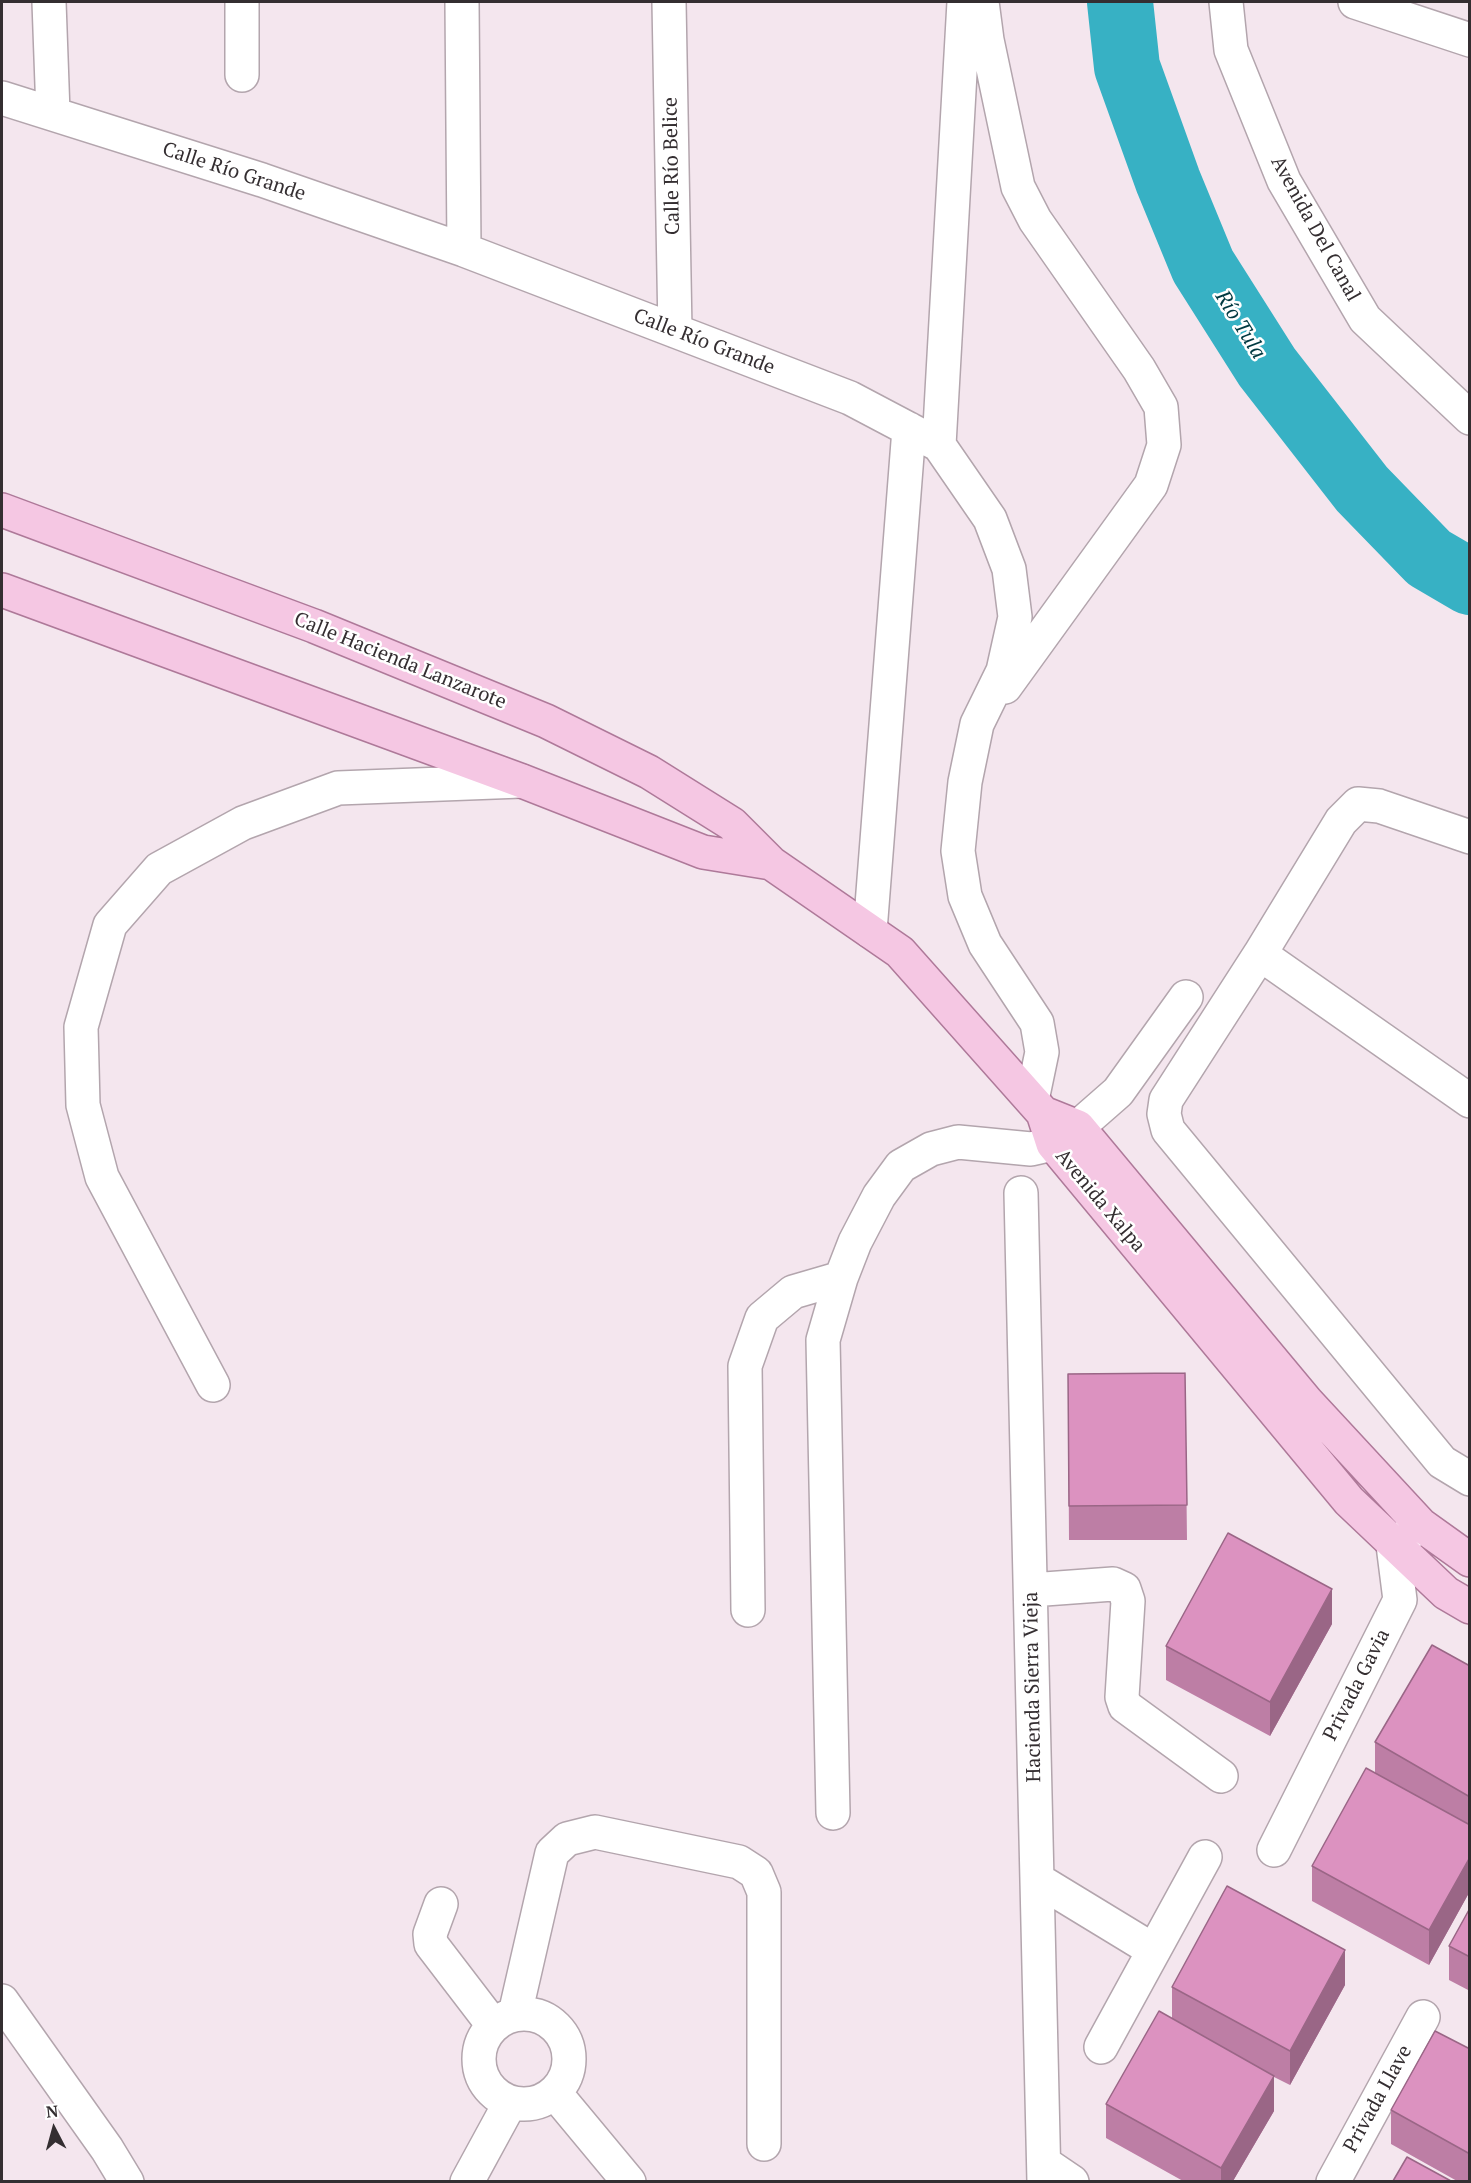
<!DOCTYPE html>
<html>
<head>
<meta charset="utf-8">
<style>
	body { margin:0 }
	#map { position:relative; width:1471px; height:2183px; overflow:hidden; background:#f4e6ee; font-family:"PT Serif",serif }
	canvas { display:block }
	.frame { position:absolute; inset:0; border:3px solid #342e31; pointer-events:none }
	.north { position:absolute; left:24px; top:2099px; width:60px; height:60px; -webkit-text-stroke:4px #fff; paint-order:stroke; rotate:354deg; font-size:16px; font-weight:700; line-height:24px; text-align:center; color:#342e31 }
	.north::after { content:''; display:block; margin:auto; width:21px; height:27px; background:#342e31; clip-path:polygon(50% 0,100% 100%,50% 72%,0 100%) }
</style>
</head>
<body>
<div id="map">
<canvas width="1471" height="2183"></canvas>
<div class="frame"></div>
<div class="north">N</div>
</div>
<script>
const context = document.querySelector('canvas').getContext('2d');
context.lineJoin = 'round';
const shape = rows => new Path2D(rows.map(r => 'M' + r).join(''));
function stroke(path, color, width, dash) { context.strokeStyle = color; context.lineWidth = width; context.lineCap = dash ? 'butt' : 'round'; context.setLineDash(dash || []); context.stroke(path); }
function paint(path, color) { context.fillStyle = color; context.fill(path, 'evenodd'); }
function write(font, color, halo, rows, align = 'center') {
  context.font = font + ' "PT Serif",serif'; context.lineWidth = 5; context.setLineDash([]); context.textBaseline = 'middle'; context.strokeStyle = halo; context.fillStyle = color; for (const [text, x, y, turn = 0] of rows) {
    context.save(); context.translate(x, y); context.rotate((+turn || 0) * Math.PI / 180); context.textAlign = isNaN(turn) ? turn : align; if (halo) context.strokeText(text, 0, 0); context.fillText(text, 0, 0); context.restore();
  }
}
stroke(shape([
	[1120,2,1127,67,1168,181,1203,266,1267,367,1362,489,1429,558,1470,582]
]), '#37b1c4', 66);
const minor = shape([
	[49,2,53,113],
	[242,2,242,75],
	[462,2,464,250],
	[669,2,675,331],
	[964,2,939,445,990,519,1009,569,1015,617,1003,671,977,724,965,782,958,851,965,896,985,944,1037,1023,1042,1052,1032,1100],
	[982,2,987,40,1018,187,1035,220,1139,369,1161,407,1164,445,1151,485,1005,687],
	[1226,2,1231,50,1284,181,1365,319,1470,418],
	[1355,2,1470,40],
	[2,98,262,180,464,250,850,398,939,445],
	[1470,837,1379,806,1358,804,1341,821,1260,954,1470,1101],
	[870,931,909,429],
	[1260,954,1166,1100,1164,1114,1168,1130,1442,1462,1470,1479],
	[1021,1193,1044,2182],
	[213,1385,102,1177,83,1105,81,1027,110,925,159,869,243,823,338,788,521,781],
	[1031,1590,1113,1584,1124,1589,1128,1601,1122,1697,1125,1706,1221,1776],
	[748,1610,745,1366,762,1318,793,1292,841,1278],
	[833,1813,823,1340,841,1278,855,1242,879,1196,901,1166,931,1149,958,1142,1031,1149,1053,1144,1078,1127,1118,1092,1186,997],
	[1274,1850,1400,1600,1393,1545,1410,1533],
	[1038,1880,1153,1950],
	[441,1904,430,1934,431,1944,493,2025],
	[2,2001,107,2149,127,2182],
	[515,2014,552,1853,567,1839,595,1832,739,1862,756,1873,764,1892,764,2144],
	'479 2059a45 45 0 1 1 90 0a45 45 0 1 1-90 0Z',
	[1101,2047,1205,1857],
	[555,2093,629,2182],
	[1044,2163,1072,2182],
	[467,2182,510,2103],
	[1333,2182,1423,2017]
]);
const major = shape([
	[2,510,314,626,546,721,649,772,732,824,771,863,900,952,1043,1113,1053,1144,1349,1501,1446,1593,1470,1607],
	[2,590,522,781,703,852,771,863],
	[1043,1113,1078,1127,1307,1402,1421,1525,1470,1560]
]);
stroke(minor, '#b3a5ad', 36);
stroke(major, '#ae7999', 36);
stroke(minor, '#fff', 33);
stroke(major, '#f5c7e3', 33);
paint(shape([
	[1185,1373,1187,1540,1069,1540,1068,1374],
	[1332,1624,1270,1736,1166,1680,1166,1646],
	[1470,1666,1470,1891,1429,1965,1312,1901,1312,1866,1375,1774,1375,1742],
	[1470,1908,1470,1991,1449,1980,1449,1946],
	[1345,1985,1290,2085,1274,2077,1274,2111,1233,2181,1183,2181,1106,2138,1106,2104,1172,2018,1172,1987],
	[1470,2049,1470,2181,1457,2181,1391,2144,1391,2110]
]), '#bd7ea5');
paint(shape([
	[1332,1589,1332,1624,1270,1736,1270,1702],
	[1470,1857,1470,1891,1429,1965,1429,1930],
	[1345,1950,1345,1985,1290,2085,1290,2051],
	[1274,2076,1274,2111,1233,2181,1221,2181,1221,2168]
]), '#9a6686');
const building = shape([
	[1185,1373,1187,1505,1069,1506,1068,1374,1185,1373],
	[1228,1533,1332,1589,1270,1702,1166,1646,1228,1533],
	[1432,1645,1470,1666,1470,1797,1375,1742,1432,1645],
	[1366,1768,1470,1825,1470,1857,1429,1930,1312,1866,1366,1768],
	[1227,1886,1345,1950,1290,2051,1172,1987,1227,1886],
	[1470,1908,1470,1957,1449,1946,1470,1908],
	[1159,2011,1274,2076,1221,2168,1106,2104,1159,2011],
	[1435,2031,1470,2049,1470,2154,1391,2110,1435,2031],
	[1407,2157,1451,2181,1393,2181,1407,2157]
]);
paint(building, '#dc92c0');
stroke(building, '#9a6686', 1.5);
write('20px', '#342e31', '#fff', [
	["Calle Río Belice",672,166,-91],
	["Calle Río Grande",234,172,18],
	["Avenida Del Canal",1315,229,61],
	["Calle Río Grande",704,342,21],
	["Calle Hacienda Lanzarote",400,661,22],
	["Avenida Xalpa",1100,1201,50],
	["Privada Gavia",1357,1685,-63],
	["Hacienda Sierra Vieja",1033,1687,-91],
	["Privada Llave",1378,2099,-61]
]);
write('italic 21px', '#003941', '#fff', [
	["Río Tula",1240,325,58]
]);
</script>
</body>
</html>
